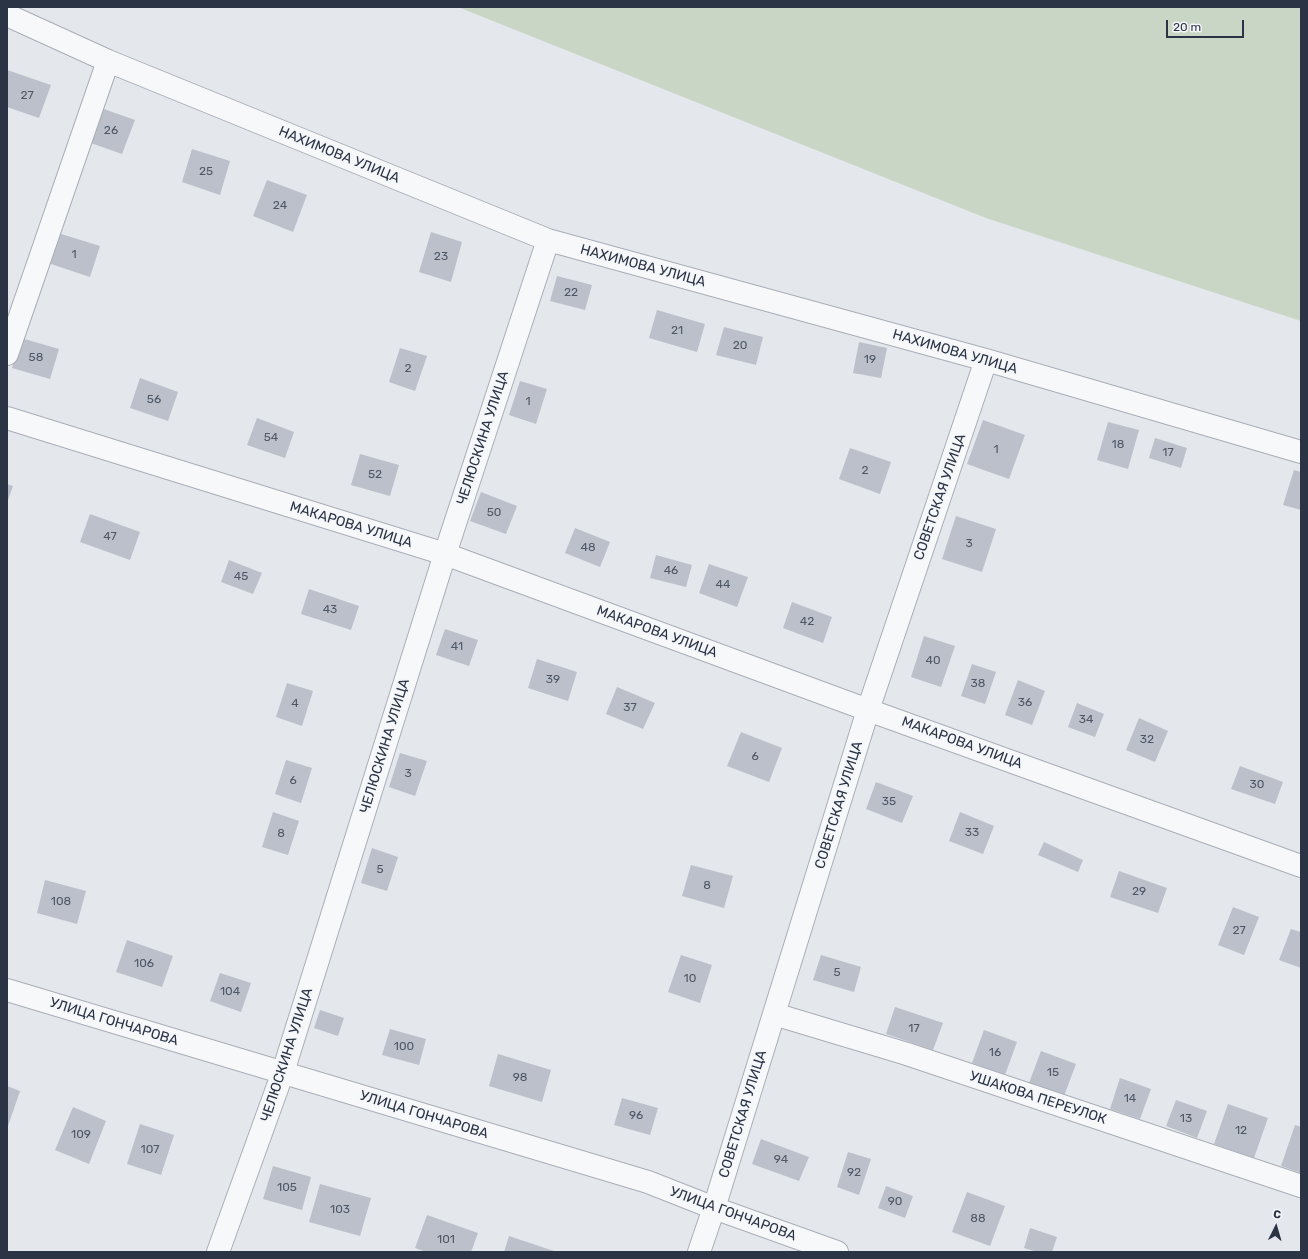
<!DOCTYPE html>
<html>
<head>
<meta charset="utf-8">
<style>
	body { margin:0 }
	#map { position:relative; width:1308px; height:1259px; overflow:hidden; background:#e4e7ec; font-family:Rubik,sans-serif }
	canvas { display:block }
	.frame { position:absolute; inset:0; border:8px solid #2b3445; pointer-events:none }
	.north { position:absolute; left:1256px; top:1207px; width:40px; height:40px; -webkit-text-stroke:3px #f4f6f9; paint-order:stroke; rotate:5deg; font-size:11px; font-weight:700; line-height:16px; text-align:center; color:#2b3445 }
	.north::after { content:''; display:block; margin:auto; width:14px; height:18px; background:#2b3445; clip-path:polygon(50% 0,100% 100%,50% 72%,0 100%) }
	.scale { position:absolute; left:1166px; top:20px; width:78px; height:18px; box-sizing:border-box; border:2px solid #2b3445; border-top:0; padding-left:5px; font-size:12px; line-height:14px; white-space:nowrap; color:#2b3445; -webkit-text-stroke:3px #f4f6f9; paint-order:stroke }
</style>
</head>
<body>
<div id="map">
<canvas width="1308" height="1259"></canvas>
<div class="frame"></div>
<div class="north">С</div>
<div class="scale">20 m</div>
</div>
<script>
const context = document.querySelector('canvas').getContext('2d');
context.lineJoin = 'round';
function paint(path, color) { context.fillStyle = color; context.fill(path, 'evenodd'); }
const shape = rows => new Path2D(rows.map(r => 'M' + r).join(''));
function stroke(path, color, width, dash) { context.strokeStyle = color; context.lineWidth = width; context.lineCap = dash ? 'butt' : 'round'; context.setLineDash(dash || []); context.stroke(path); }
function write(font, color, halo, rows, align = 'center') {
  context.font = font + ' Rubik,sans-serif'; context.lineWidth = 3.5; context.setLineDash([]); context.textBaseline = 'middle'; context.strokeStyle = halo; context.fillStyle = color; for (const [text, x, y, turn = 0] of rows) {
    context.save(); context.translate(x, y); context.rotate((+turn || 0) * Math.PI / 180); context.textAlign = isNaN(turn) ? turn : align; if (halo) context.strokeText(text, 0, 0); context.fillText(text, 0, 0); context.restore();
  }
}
paint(shape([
	[458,7,1301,7,1301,321,986,218]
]), '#c9d6c5');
paint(shape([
	[7,70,51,85,39,118,7,107],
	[101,108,135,120,122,154,88,142],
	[192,149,230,161,220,195,182,182],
	[267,180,307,195,293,232,253,216],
	[431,232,462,242,451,282,419,272],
	[58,233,100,246,90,277,48,263],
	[557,276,592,285,585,310,550,301],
	[657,310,705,324,697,352,649,338],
	[724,327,763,337,756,365,716,355],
	[21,338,59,349,50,379,12,368],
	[859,342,887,348,881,378,853,373],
	[400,348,427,356,415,391,389,382],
	[140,378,178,392,168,421,130,408],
	[520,381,547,389,536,424,509,415],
	[257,418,294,432,285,458,247,445],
	[983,420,1025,435,1009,479,967,464],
	[1108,422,1139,430,1128,469,1097,460],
	[1155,438,1187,448,1181,468,1149,458],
	[850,448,891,462,880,494,839,479],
	[360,454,399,465,390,496,351,485],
	[1294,470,1301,472,1301,510,1283,505],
	[7,484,13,486,7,503],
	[481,492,517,506,506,534,470,521],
	[90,514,140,532,130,560,80,542],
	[956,516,996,529,982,572,942,559],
	[575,528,610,542,600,567,565,553],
	[656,555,692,565,686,587,650,578],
	[229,560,262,573,253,594,221,582],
	[709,564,748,577,737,607,699,593],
	[309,589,359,606,351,630,301,614],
	[792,602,832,617,823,643,783,628],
	[445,629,478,640,469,666,436,655],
	[924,636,955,646,941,687,911,677],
	[537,659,577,672,568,701,528,688],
	[972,664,996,672,985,704,961,696],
	[1018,680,1045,691,1032,725,1005,715],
	[287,683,313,691,302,726,276,717],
	[617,687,655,703,643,729,606,714],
	[1077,703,1104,714,1095,737,1068,727],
	[1139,718,1168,731,1155,762,1126,750],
	[741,732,782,748,769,782,727,766],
	[400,753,427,761,415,796,389,787],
	[286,760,312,768,301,803,275,794],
	[1240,766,1283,782,1275,804,1231,789],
	[876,782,913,796,902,823,866,809],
	[273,812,299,821,288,855,262,847],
	[960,812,994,826,983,854,949,841],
	[1044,842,1083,860,1078,872,1038,855],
	[372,848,398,857,387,891,361,883],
	[691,865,733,876,724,908,682,896],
	[1119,871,1167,888,1158,913,1110,897],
	[45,880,86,891,77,924,37,913],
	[1233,907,1259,917,1244,955,1218,945],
	[1291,929,1301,932,1301,968,1279,960],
	[127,940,173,956,162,987,116,972],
	[681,955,712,965,700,1003,668,992],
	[821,955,861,967,854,992,813,980],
	[220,973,251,983,241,1012,210,1001],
	[895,1007,943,1023,933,1050,886,1034],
	[320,1010,344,1018,338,1036,314,1028],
	[390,1029,426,1039,419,1065,382,1055],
	[984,1030,1017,1042,1005,1075,972,1063],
	[1041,1051,1076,1064,1064,1096,1029,1083],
	[498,1054,551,1070,542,1102,489,1086],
	[1120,1078,1151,1089,1140,1119,1110,1109],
	[7,1086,20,1091,7,1129],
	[622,1098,658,1108,650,1135,614,1125],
	[1176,1100,1207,1111,1197,1138,1166,1126],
	[1228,1104,1268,1118,1254,1158,1214,1144],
	[73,1107,106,1121,89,1164,55,1150],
	[140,1124,174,1135,161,1175,127,1164],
	[1295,1125,1301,1127,1301,1173,1281,1166],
	[761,1139,809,1157,799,1181,752,1164],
	[848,1152,871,1159,859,1195,837,1187],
	[273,1166,311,1177,302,1210,263,1199],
	[320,1184,371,1198,360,1236,309,1222],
	[886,1186,913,1196,905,1218,878,1208],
	[967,1192,1005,1206,990,1246,952,1232],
	[427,1215,478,1233,471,1252,426,1252,415,1248],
	[1030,1228,1057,1237,1052,1252,1037,1252,1024,1248],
	[509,1236,557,1252,504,1252]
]), '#bbc0ca');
const minor = shape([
	[7,15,108,61,548,240,986,360,1301,452],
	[7,354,108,61],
	[7,418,445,554,868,710,1301,866],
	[774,1014,907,1054,1301,1186],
	[218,1252,283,1072,445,554,548,240],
	[699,1252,714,1208,868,710,986,360]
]);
const tertiary = shape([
	[7,990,648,1182,714,1208,837,1252]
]);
stroke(minor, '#a9aeb7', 24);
stroke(tertiary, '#a9aeb7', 24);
stroke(minor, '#f7f8fa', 22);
stroke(tertiary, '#f7f8fa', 22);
write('12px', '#4f5766', null, [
	["27",27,96],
	["26",111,131],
	["25",206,172],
	["24",280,206],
	["1",74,255],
	["23",441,257],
	["22",571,293],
	["21",677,331],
	["20",740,346],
	["58",36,358],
	["19",870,360],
	["2",408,369],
	["56",154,400],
	["1",528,402],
	["54",271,438],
	["18",1118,445],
	["1",996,450],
	["17",1168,453],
	["2",865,471],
	["52",375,475],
	["50",494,513],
	["47",110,537],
	["3",969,544],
	["48",588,548],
	["46",671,571],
	["45",241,577],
	["44",723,585],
	["43",330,610],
	["42",807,622],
	["41",457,647],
	["40",933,661],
	["39",553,680],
	["38",978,684],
	["36",1025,703],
	["4",295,704],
	["37",630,708],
	["34",1086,720],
	["32",1147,740],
	["6",755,757],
	["3",408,774],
	["6",293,781],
	["30",1257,785],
	["35",889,802],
	["33",972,833],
	["8",281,834],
	["5",380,870],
	["8",707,886],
	["29",1139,892],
	["108",61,902],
	["27",1239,931],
	["106",144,964],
	["5",837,973],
	["10",690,979],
	["104",230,992],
	["17",914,1029],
	["100",404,1047],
	["16",995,1053],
	["15",1053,1073],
	["98",520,1078],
	["14",1130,1099],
	["96",636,1116],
	["13",1186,1119],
	["12",1241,1131],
	["109",81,1135],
	["107",150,1150],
	["94",781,1160],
	["92",854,1173],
	["105",287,1188],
	["90",895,1202],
	["103",340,1210],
	["88",978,1219],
	["101",446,1240]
]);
write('14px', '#2b3445', '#f4f6f9', [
	["НАХИМОВА УЛИЦА",339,155,22],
	["НАХИМОВА УЛИЦА",643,266,15],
	["НАХИМОВА УЛИЦА",955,352,16],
	["ЧЕЛЮСКИНА УЛИЦА",483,438,-72],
	["СОВЕТСКАЯ УЛИЦА",940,497,-71],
	["МАКАРОВА УЛИЦА",351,525,17],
	["МАКАРОВА УЛИЦА",657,632,20],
	["МАКАРОВА УЛИЦА",962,743,20],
	["ЧЕЛЮСКИНА УЛИЦА",385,746,-73],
	["СОВЕТСКАЯ УЛИЦА",839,805,-73],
	["УЛИЦА ГОНЧАРОВА",114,1022,17],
	["ЧЕЛЮСКИНА УЛИЦА",287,1055,-72],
	["УШАКОВА ПЕРЕУЛОК",1038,1098,18],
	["СОВЕТСКАЯ УЛИЦА",743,1114,-73],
	["УЛИЦА ГОНЧАРОВА",424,1115,17],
	["УЛИЦА ГОНЧАРОВА",733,1214,20]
]);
</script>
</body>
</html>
